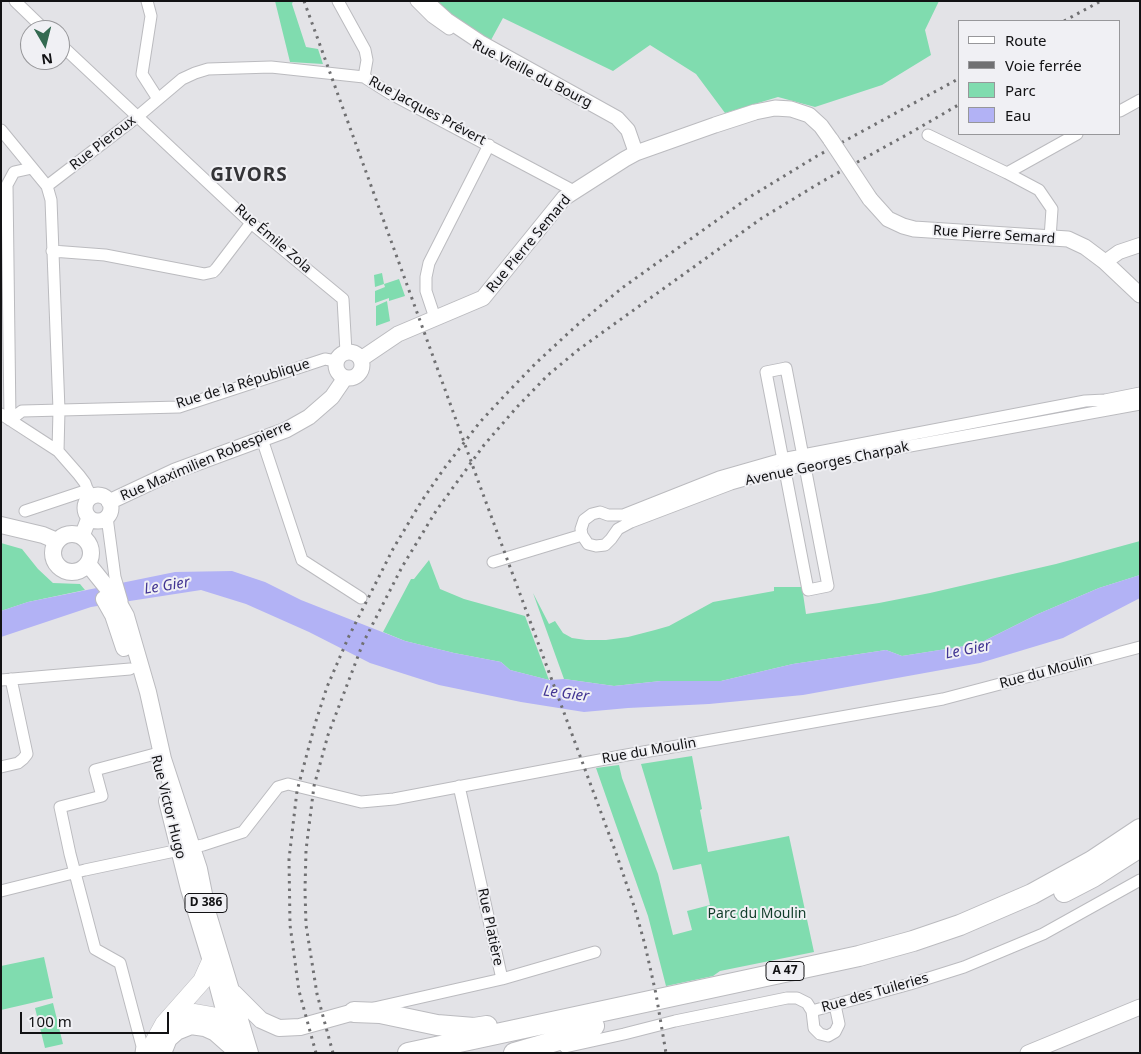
<!DOCTYPE html>
<html>
<head>
<meta charset="utf-8">
<style>
	body { margin:0 }
	#map { position:relative; width:1141px; height:1054px; overflow:hidden; background:#e3e3e7; font-family:"Noto Sans",sans-serif }
	canvas { display:block }
	.frame { position:absolute; inset:0; border:2px solid #121214; pointer-events:none }
	.legend { position:absolute; left:958px; top:20px; width:162px; height:115px; box-sizing:border-box; background:#f0f0f4; border:1px solid #97979a; margin:0; padding:6px 9px; list-style:none; font-size:15px; color:#121214 }
	.legend li { display:flex; align-items:center; gap:10px; height:25px }
	.legend b { width:25px; border:1px solid #97979a }
	.north { position:absolute; left:20px; top:20px; width:50px; height:50px; box-sizing:border-box; background:#f0f0f4; border:1px solid #97979a; border-radius:50%; rotate:172deg; font-size:14px; font-weight:700; line-height:20px; text-align:center; color:#121214 }
	.north::after { content:''; display:block; margin:auto; width:18px; height:22px; background:#346a51; clip-path:polygon(50% 0,100% 100%,50% 72%,0 100%) }
	.scale { position:absolute; left:20px; top:1012px; width:149px; height:22px; box-sizing:border-box; border:2px solid #121214; border-top:0; padding-left:6px; font-size:15px; line-height:18px; white-space:nowrap; color:#121214; -webkit-text-stroke:4px #f0f0f4; paint-order:stroke }
</style>
</head>
<body>
<div id="map">
<canvas width="1141" height="1054"></canvas>
<div class="frame"></div>
<ul class="legend">
<li><b style="height:6px;background:#fff"></b>Route</li>
<li><b style="height:6px;background:#707072"></b>Voie ferrée</li>
<li><b style="height:14px;background:#80dcaf"></b>Parc</li>
<li><b style="height:14px;background:#b2b2f5"></b>Eau</li>
</ul>
<div class="north">N</div>
<div class="scale">100 m</div>
</div>
<script>
const context = document.querySelector('canvas').getContext('2d');
context.lineJoin = 'round';
function paint(path, color) { context.fillStyle = color; context.fill(path, 'evenodd'); }
const shape = rows => new Path2D(rows.map(r => 'M' + r).join(''));
function stroke(path, color, width, dash) { context.strokeStyle = color; context.lineWidth = width; context.lineCap = dash ? 'butt' : 'round'; context.setLineDash(dash || []); context.stroke(path); }
function write(font, color, halo, rows, align = 'center') {
  context.font = font + ' "Noto Sans",sans-serif'; context.lineWidth = 4; context.setLineDash([]); context.textBaseline = 'middle'; context.strokeStyle = halo; context.fillStyle = color; for (const [text, x, y, turn = 0] of rows) {
    context.save(); context.translate(x, y); context.rotate((+turn || 0) * Math.PI / 180); context.textAlign = isNaN(turn) ? turn : align; if (halo) context.strokeText(text, 0, 0); context.fillText(text, 0, 0); context.restore();
  }
}
paint(shape([
	[275,1,293,1,292,4,306,47,318,49,323,64,290,62],
	[430,1,939,1,925,30,931,55,882,85,815,107,778,97,725,113,696,74,650,45,613,71,503,18,491,40,454,19],
	[382,273,384,284,399,279,405,296,389,301,389,298,375,303,375,291,385,287,384,284,375,287,374,275],
	[387,301,390,321,376,326,376,306],
	[1140,541,1140,575,1099,588,1038,614,978,644,902,656,886,650,793,664,721,681,661,681,614,686,564,679,533,593,549,624,555,621,563,633,572,638,586,640,606,640,628,637,655,630,669,626,713,602,774,591,774,587,802,587,806,614,879,603,930,593,1056,564],
	[1,543,22,549,38,569,53,583,80,584,85,590,28,602,1,611],
	[429,560,440,589,464,599,525,616,549,680,510,670,501,662,454,653,405,641,383,632,411,579,414,579],
	[692,756,702,809,700,810,708,852,789,836,814,952,720,971,713,976,666,986,648,916,596,768,619,765,622,778,658,874,673,935,692,930,687,911,710,905,701,864,673,870,641,764],
	[44,957,53,998,1,1010,1,966],
	[53,1003,63,1044,45,1048,35,1008]
]), '#80dcaf');
paint(shape([
	[232,571,265,582,301,600,405,641,454,653,501,662,510,670,549,680,564,679,614,686,661,681,721,681,793,664,886,650,902,656,978,644,1038,614,1099,588,1140,575,1140,598,1063,638,980,663,803,695,709,704,628,708,584,712,521,702,439,685,370,663,309,632,246,604,201,590,91,607,1,637,1,611,28,602,175,572]
]), '#b2b2f5');
const minor = shape([
	[15,1,45,30],
	[147,1,151,16,142,74,158,99],
	[338,1,365,50,367,60,364,77],
	[416,1,432,17,449,29],
	[60,44,251,223,343,299,346,352],
	[1120,111,1140,100],
	[1,130,47,186,51,200,59,410,58,451],
	[928,135,1007,173,1039,190,1052,209,1050,238],
	[1007,173,1077,134],
	[47,186,137,117,182,79,195,73,208,69,271,67,364,77,391,94,574,191],
	[52,251,105,255,204,274,213,272,216,269,251,223],
	[435,318,426,291,426,277,429,263,489,145],
	[786,368,828,586,808,590,766,372,786,368],
	[1140,393,1105,400,1085,401,782,459,719,477,623,515,608,515,600,512,592,514,584,520,581,529,582,535,588,544,596,546,605,545,611,539,618,529,631,522,731,484,759,476,806,465,1140,404],
	[1,414,58,451,79,475,85,483,90,497],
	[10,420,22,411,179,407,325,359,336,361],
	[10,420,7,185,14,172,32,168],
	[262,439,302,560,361,598],
	[25,511,88,490],
	[107,517,115,577,122,601],
	[493,562,582,535],
	[1,680,130,669],
	[1,767,18,763,23,759,27,754,11,679],
	[459,786,502,979],
	[1,891,85,870,203,845,243,832,278,787,288,784,361,802,394,799,621,756,943,699,1140,647],
	[374,1008,502,979,595,952],
	[812,1011,910,984,964,967,1043,934,1140,880],
	[565,1047,624,1034,675,1021,787,998,797,998,807,1003,812,1011,814,1028,820,1034,828,1036,835,1032,839,1024,835,1005],
	[141,1053,142,1046,120,963,95,949,70,854,60,807,102,796,95,770,155,754]
]);
const tertiary = shape([
	[426,1,447,20,480,42,617,118,628,130,636,153],
	[1105,262,1119,252,1140,245]
]);
const secondary = shape([
	[870,199,888,219,903,226,914,229,1068,239,1085,247,1105,262,1140,295],
	'336 365a13 13 0 1 1 26 0a13 13 0 1 1-26 0Z',
	[361,359,398,334,483,298,564,198,625,159,636,153,715,125,755,112,775,108,791,109,809,115,821,126,831,140],
	'85 508a13 13 0 1 1 26 0a13 13 0 1 1-26 0Z',
	[109,502,175,471,286,430,309,417,332,397,345,378],
	[82,536,89,518],
	[1028,1053,1140,1007]
]);
const primary = shape([
	[1,525,43,535,57,541],
	'53 553a19 19 0 1 1 38 0a19 19 0 1 1-38 0Z',
	[88,564,117,600,126,616,148,692,163,759,199,869,208,914,250,1053],
	[104,599,113,615,124,648],
	[167,801,189,889,211,961,231,1036],
	[234,993,261,1020,279,1028,300,1027,354,1012]
]);
const trunk = shape([
	[167,1023,180,1016,195,1013,212,1016,229,1027,246,1053],
	[148,1053,164,1024,202,981,211,961]
]);
const motorway = shape([
	[1064,892,1093,877,1140,847],
	[354,1012,380,1013,437,1025,474,1028,487,1026],
	[161,1053,167,1038,176,1030,191,1024,205,1026,216,1031,233,1046],
	[408,1053,859,956,913,941,960,925,1032,894,1092,861,1140,829],
	[514,1053,573,1036,594,1026]
]);
stroke(minor, '#bbbbbf', 13);
stroke(tertiary, '#bbbbbf', 16);
stroke(secondary, '#bbbbbf', 17);
stroke(primary, '#bbbbbf', 18);
stroke(trunk, '#bbbbbf', 19);
stroke(motorway, '#bbbbbf', 22);
stroke(minor, '#fff', 11);
stroke(tertiary, '#fff', 14);
stroke(secondary, '#fff', 15);
stroke(primary, '#fff', 16);
stroke(trunk, '#fff', 18);
stroke(motorway, '#fff', 20);
stroke(shape([
	[304,1,480,486,616,853,635,909,645,945,656,994,666,1053],
	[1064,21,1101,1],
	[316,1053,299,991,290,925,289,859,297,791,315,724,327,687,349,636,393,549,421,502,443,470,480,422,508,392,536,363,576,326,622,288,748,198,817,156,960,78],
	[333,1053,317,994,306,925,305,890,306,850,314,786,328,735,363,643,402,567,436,511,484,445,517,407,548,375,578,350,762,218,823,181,910,133,960,104]
]), '#707072', 3, [2.5, 5]);
const secondaryBridge = shape([
	[831,140,870,199]
]);
stroke(secondaryBridge, '#bbbbbf', 17, []);
stroke(secondaryBridge, '#fff', 15);
for (const [x, y, w] of [
	[206,903,42],
	[785,971,38]
]) { const box = new Path2D(); box.roundRect(x - w / 2, y - 9.5, w, 19, 4); context.fillStyle = '#f0f0f4'; context.fill(box); stroke(box, '#121214', 1); }
write('bold 12px', '#121214', null, [
	["D 386",206,903],
	["A 47",785,971]
]);
write('14px', '#121214', '#f0f0f4', [
	["Rue Vieille du Bourg",532,74,27],
	["Rue Jacques Prévert",427,111,28],
	["Rue Pieroux",103,143,-38],
	["Rue Pierre Semard",994,235,4],
	["Rue Émile Zola",273,239,41],
	["Rue Pierre Semard",529,244,-50],
	["Rue de la République",243,384,-17],
	["Rue Maximilien Robespierre",206,461,-23],
	["Avenue Georges Charpak",827,464,-12],
	["Rue du Moulin",1046,672,-15],
	["Rue du Moulin",649,751,-10],
	["Rue Victor Hugo",168,807,76],
	["Rue Platière",490,927,78],
	["Rue des Tuileries",875,993,-16]
]);
write('14px', '#103c29', '#f0f0f4', [
	["Parc du Moulin",757,914]
]);
write('italic 15px', '#423593', '#f0f0f4', [
	["Le Gier",167,586,-9],
	["Le Gier",968,650,-11],
	["Le Gier",566,694,7]
]);
context.letterSpacing = '1px';
write('bold 19px', '#343437', '#f0f0f4', [
	["GIVORS",249,176]
]);
context.letterSpacing = '0px';
</script>
</body>
</html>
